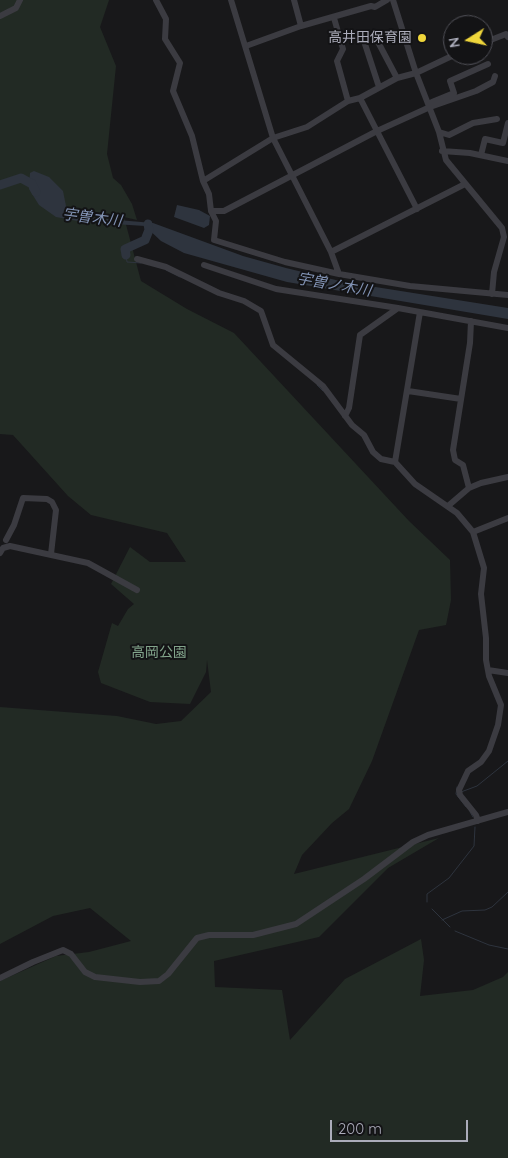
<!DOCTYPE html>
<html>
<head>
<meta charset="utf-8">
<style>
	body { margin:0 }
	#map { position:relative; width:508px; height:1158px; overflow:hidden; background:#18181a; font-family:Quicksand,sans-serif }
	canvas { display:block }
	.north { position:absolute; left:443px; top:15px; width:50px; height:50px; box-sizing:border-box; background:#131315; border:1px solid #505057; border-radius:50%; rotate:260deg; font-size:14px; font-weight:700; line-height:20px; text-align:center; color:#abacba }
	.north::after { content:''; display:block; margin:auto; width:18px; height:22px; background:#efd63b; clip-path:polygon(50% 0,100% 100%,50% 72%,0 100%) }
	.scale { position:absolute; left:330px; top:1120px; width:138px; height:22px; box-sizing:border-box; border:2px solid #abacba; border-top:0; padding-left:6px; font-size:15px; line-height:18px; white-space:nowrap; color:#abacba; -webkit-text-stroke:4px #131315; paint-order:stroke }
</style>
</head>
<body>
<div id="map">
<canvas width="508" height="1158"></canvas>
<div class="north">N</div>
<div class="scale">200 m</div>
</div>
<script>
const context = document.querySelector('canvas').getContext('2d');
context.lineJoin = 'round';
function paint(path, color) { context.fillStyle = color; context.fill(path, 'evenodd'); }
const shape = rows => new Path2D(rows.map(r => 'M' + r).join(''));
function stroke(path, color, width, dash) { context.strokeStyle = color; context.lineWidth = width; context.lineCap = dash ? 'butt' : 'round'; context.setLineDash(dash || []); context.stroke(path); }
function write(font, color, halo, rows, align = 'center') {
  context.font = font + ' Quicksand,"Noto Sans JP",sans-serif'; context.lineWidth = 4; context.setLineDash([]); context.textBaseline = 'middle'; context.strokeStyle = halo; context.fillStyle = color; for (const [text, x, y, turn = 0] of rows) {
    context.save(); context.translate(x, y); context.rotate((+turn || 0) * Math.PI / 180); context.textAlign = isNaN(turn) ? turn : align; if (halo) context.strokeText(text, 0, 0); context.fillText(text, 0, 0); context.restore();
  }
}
paint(shape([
	[0,0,109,0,100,27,116,66,107,154,113,178,121,185,132,204,137,220,124,217,141,281,187,309,234,333,409,521,450,560,451,600,446,625,419,630,372,761,349,809,332,823,302,855,294,874,439,838,388,868,319,937,214,961,215,987,282,990,290,1040,345,979,421,939,424,960,420,996,473,990,503,977,508,972,508,1158,0,1158,0,981,56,956,89,952,131,941,90,908,53,916,0,944,0,707,117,716,156,724,181,721,211,692,207,660,206,672,190,704,150,702,101,683,98,672,112,623,118,626,128,609,134,604,111,584,130,547,150,562,186,562,167,533,91,515,68,496,13,435,0,434]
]), '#222a24');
paint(shape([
	[34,171,49,177,63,191,66,206,83,217,153,223,243,256,286,268,344,282,508,308,508,319,287,282,184,253,161,241,145,226,83,222,56,217,39,205,29,189,30,173],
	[177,205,199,210,210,216,209,225,204,228,174,217]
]), '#2e343e');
stroke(shape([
	[126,255,127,262,141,263],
	[166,270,180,277],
	[317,385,323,391],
	[457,787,456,794,466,807],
	[461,792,477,786,508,761],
	[470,812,473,817],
	[427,902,427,894,449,878,474,846,475,827],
	[432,909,450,927],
	[442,920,462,911,485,910,492,907,508,892],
	[455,931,489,945,508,949]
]), '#2e343e', 1);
stroke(shape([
	[0,185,21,178,32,184,36,192],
	[126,255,125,249,145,240,149,230,148,224]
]), '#2e343e', 9);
stroke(shape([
	[156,0,166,19,165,39,180,63,173,91,192,136,203,181,209,194,211,211,216,221,214,240,285,262,339,274,410,286,508,295],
	[231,0,273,138,331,252,339,274],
	[294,0,301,26],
	[393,0,416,73,439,132,446,160,502,228,504,237,494,272,492,294],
	[0,16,16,8,20,0],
	[334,18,343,49,337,61,348,101],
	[363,38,379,87],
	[378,42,397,78],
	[483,43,506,34,508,37],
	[246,46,301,26,371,6,375,7,387,0],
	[360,98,417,209],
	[432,102,454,93,450,81,488,64],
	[439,132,449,135,473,123,497,119],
	[442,151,470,153,508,161],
	[481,155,485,139,503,143,508,123],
	[203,181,273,138,307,127,348,101,360,98,397,78,416,73,454,55],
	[211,211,224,211,377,131,430,107,476,91,493,82,495,76],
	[331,252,465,184],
	[137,259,166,267,219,293,244,301,261,311,273,345,323,386,352,425,364,435,373,452,381,459,395,462,415,484,457,513,473,532,484,568,481,594,486,638,486,660,489,676,501,705,498,725,489,751,481,762,468,771,459,790,460,795,476,815,478,821],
	[204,265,276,289,398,308],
	[408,391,461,399],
	[345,416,349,408,360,335,398,308,508,328],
	[395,462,420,312],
	[469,488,481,483,508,477],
	[448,506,469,488,463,465,455,460,453,450,470,343,471,321],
	[473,532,508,518],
	[6,540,14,525,23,498,47,499,52,502,56,510,51,554],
	[0,553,3,548,10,546,88,563,137,590],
	[488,670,508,673],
	[0,978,33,962,63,950,71,954,85,972,95,977,140,982,159,981,168,974,197,938,209,935,253,935,296,924,364,879,413,842,428,835,508,812]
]), '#3b3b41', 6);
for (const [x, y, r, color] of [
	[422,38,5,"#efd63b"]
]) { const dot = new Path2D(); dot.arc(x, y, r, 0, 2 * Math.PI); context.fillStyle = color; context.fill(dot); stroke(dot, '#131315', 2); }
write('14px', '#abacba', '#131315', [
	["高井田保育園",412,38]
], 'right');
write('14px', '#82a48b', '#131315', [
	["高岡公園",159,653]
]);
write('italic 15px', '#8293b4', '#131315', [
	["宇曽木川",92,218,7],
	["宇曽ノ木川",334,285,10]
]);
</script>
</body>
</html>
